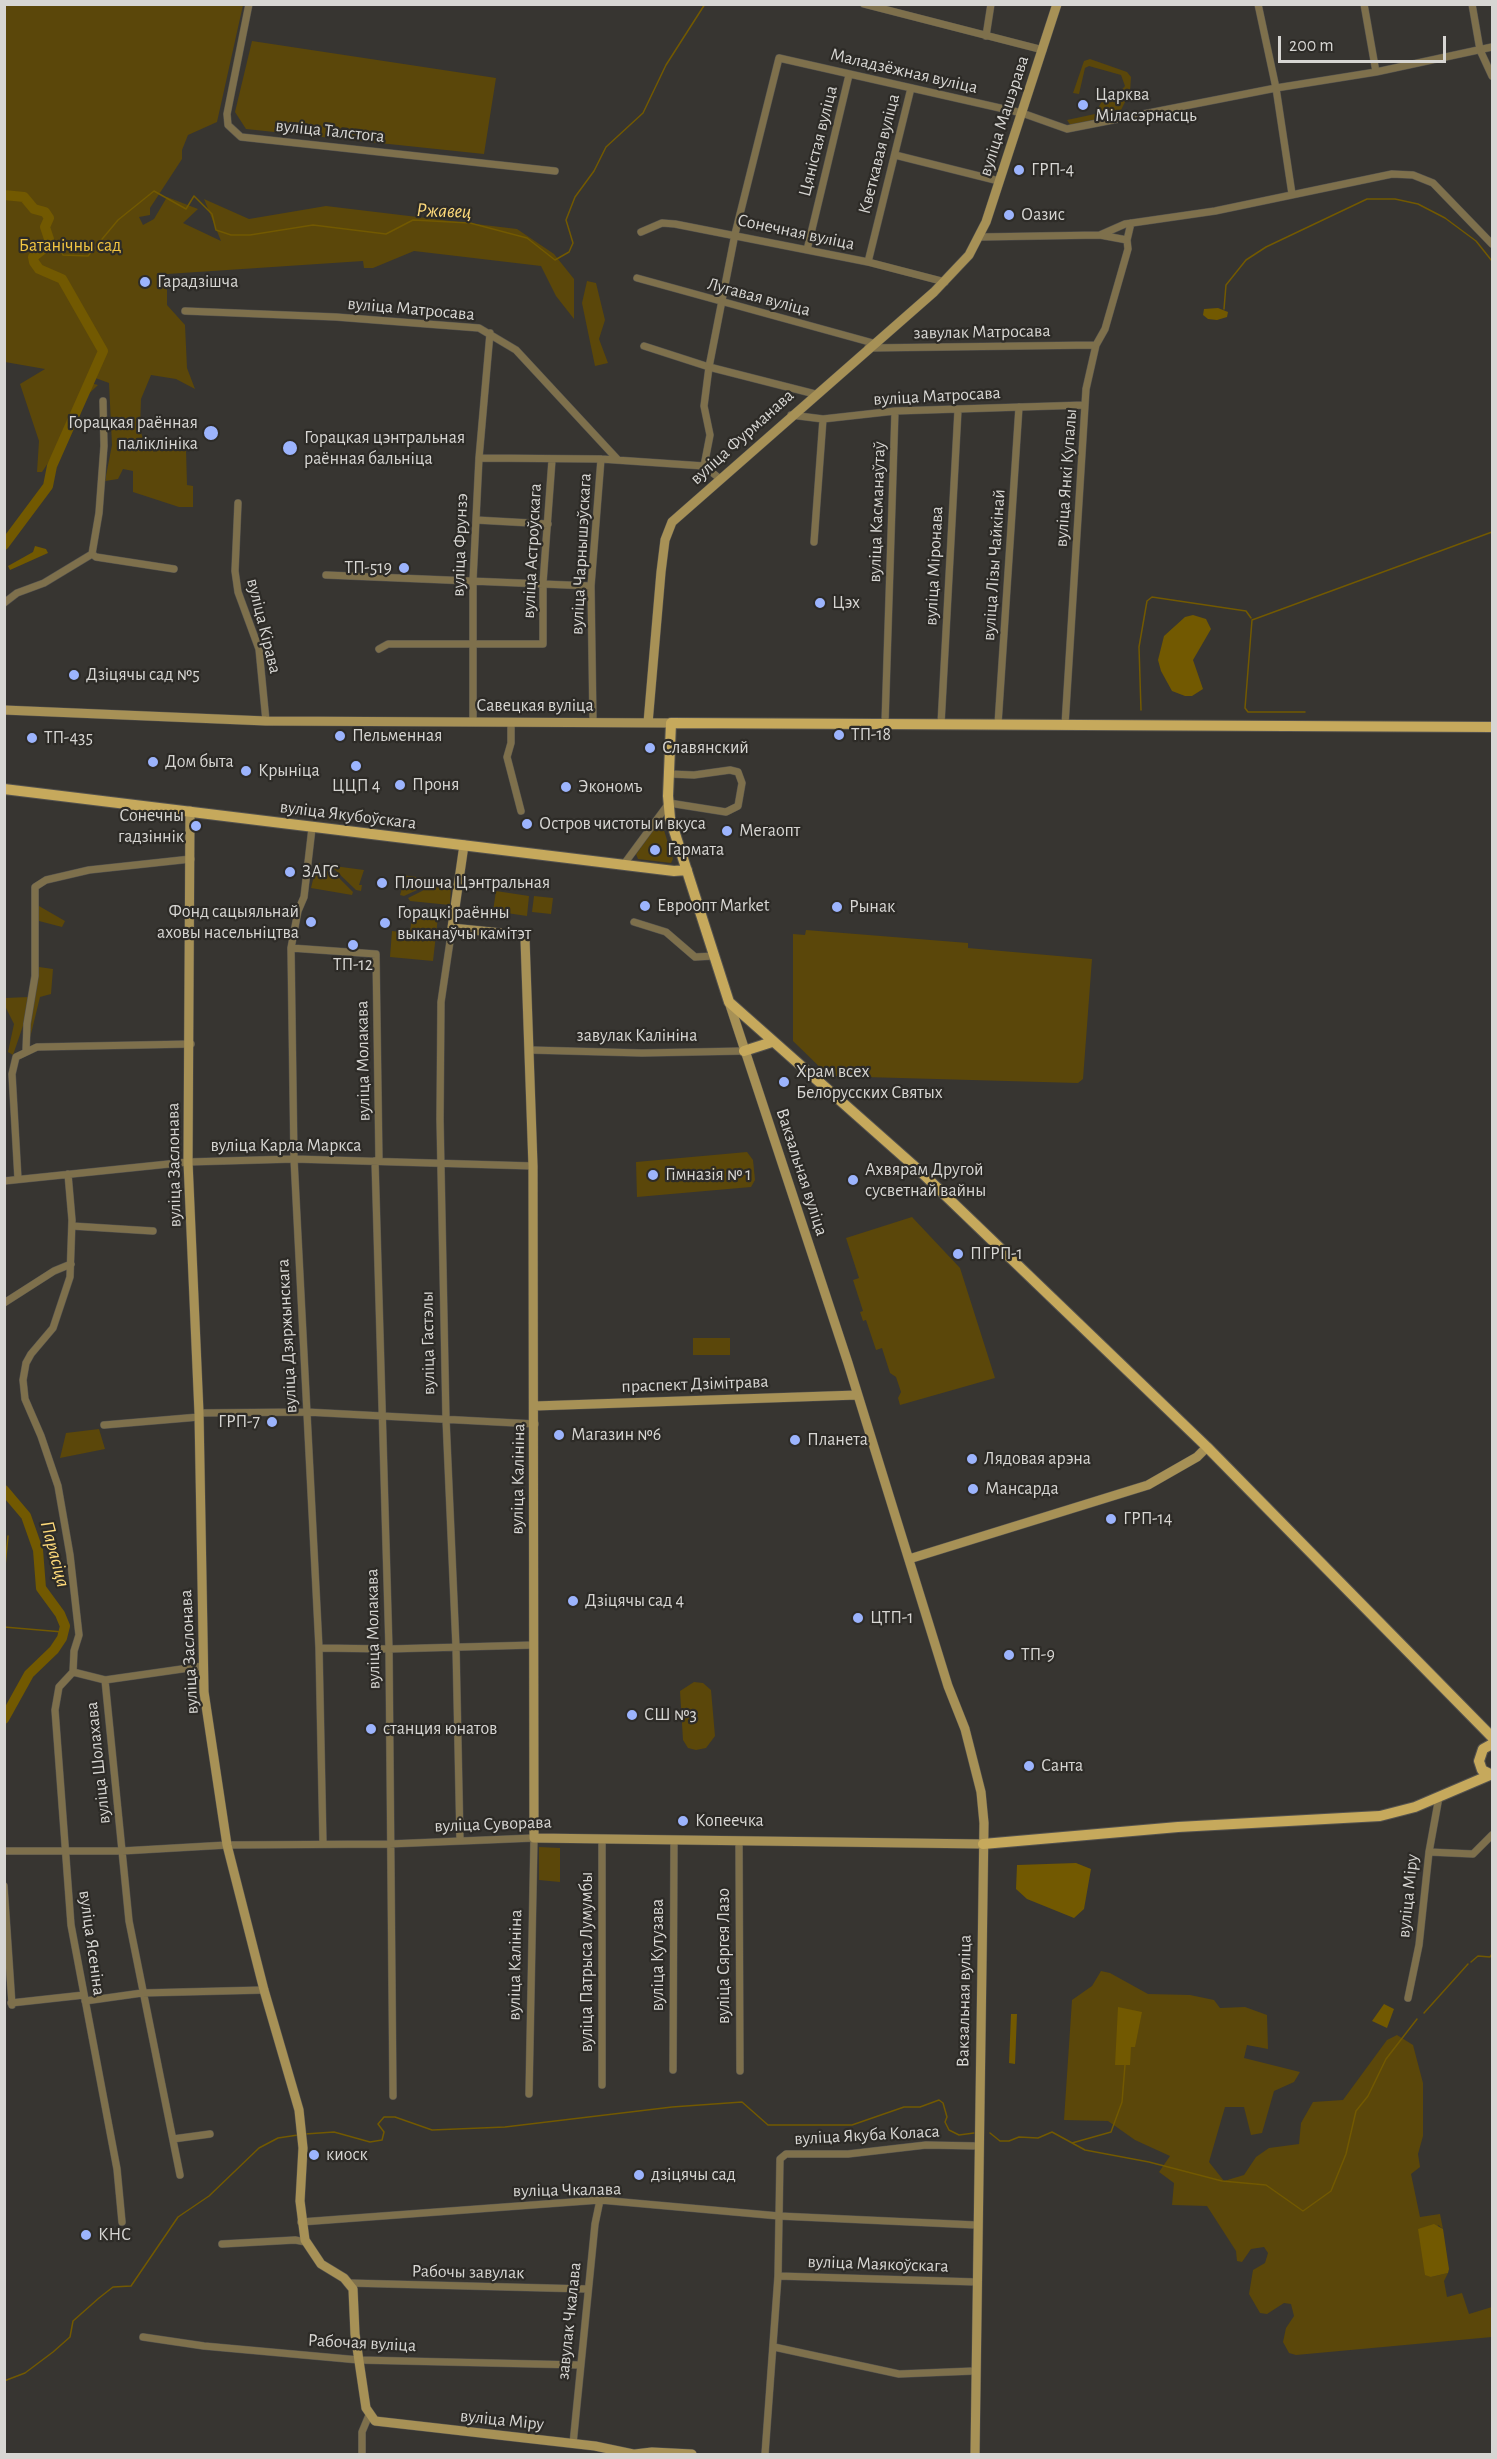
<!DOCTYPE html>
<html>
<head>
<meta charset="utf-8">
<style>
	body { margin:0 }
	#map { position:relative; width:1497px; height:2459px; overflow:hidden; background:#373531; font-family:"Alegreya Sans",sans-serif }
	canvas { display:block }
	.frame { position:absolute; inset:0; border:6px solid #d7d6d3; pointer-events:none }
	.scale { position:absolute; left:1278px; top:36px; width:168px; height:27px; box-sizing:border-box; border:3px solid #d7d6d3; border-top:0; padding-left:8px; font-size:18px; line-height:21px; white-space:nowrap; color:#d7d6d3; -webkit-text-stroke:4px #2d2b27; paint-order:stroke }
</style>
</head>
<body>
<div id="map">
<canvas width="1497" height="2459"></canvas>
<div class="frame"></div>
<div class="scale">200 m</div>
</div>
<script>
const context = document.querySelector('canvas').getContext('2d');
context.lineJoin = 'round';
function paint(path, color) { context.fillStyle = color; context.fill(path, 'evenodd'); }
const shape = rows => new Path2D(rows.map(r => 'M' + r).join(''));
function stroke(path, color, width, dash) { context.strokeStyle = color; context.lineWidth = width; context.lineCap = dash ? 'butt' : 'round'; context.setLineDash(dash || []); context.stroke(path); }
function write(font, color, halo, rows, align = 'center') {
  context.font = font + ' "Alegreya Sans",sans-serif'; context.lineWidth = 4.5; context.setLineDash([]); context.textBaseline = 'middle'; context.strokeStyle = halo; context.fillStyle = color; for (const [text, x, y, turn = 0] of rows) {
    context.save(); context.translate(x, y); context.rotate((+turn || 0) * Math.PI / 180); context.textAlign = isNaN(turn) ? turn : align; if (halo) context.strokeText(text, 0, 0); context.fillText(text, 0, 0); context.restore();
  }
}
paint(shape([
	[4,5,243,5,217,122,188,135,182,150,182,159,150,208,150,215,139,217,143,225,154,219,167,197,198,209,183,223,221,241,204,199,249,219,326,206,517,229,554,254,574,279,574,319,556,296,541,266,448,255,414,251,373,268,364,268,363,261,167,274,167,305,185,325,187,368,195,389,176,379,151,375,141,399,140,429,145,446,186,449,187,485,193,486,193,507,179,507,133,492,133,471,123,469,118,479,105,481,112,445,109,383,90,376,87,382,98,385,77,405,56,451,42,472,37,472,39,441,20,384,45,369,5,362],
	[252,41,496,78,484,154,246,129,235,112],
	[1090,59,1127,72,1131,77,1130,92,1120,112,1110,118,1071,126,1067,120,1095,114,1102,101,1120,92,1125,86,1121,75,1089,66,1085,68,1079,94,1073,93,1084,61],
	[587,281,596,283,605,320,599,339,608,363,595,366,582,303],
	[658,823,662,824,673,859,671,863,638,859,636,854],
	[317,863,320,863,320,871,332,871,353,892,352,895,311,888],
	[334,866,364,870,359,885,362,885,361,891,356,890,334,869],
	[402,875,431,879,430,884,404,896,400,895,404,882,401,881],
	[432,886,451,887,450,905,410,901,408,898],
	[496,891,529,896,527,916,493,911],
	[534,896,553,898,551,914,532,912],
	[39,906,65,921,62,927,39,921],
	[412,914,438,917,433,961,390,957,392,931,410,933],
	[806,930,968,943,968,948,1092,959,1083,1079,1078,1083,829,1076,793,1041,793,934,805,935],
	[39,967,53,969,51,994,40,997,30,1038,28,1037],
	[29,997,25,1020,13,1055,8,1052,14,1024,5,1006,5,998],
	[747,1152,753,1160,755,1180,751,1187,637,1197,636,1162],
	[912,1217,960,1268,995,1378,900,1405,898,1398,901,1392,896,1377,890,1373,882,1348,876,1350,866,1320,863,1321,860,1312,863,1311,853,1280,859,1278,846,1238],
	[693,1338,730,1338,730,1355,693,1355],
	[99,1429,105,1449,60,1458,66,1433],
	[694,1682,703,1683,711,1690,715,1736,706,1748,696,1750,688,1748,683,1740,680,1691],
	[539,1847,560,1848,560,1882,539,1880],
	[1101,1971,1110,1973,1148,1994,1190,1995,1214,2000,1220,2008,1245,2007,1267,2015,1268,2049,1247,2045,1244,2058,1300,2072,1294,2082,1274,2091,1262,2133,1251,2135,1244,2107,1225,2107,1209,2162,1224,2181,1244,2175,1256,2157,1269,2148,1299,2144,1301,2123,1313,2102,1343,2100,1387,2040,1397,2035,1413,2045,1423,2083,1423,2136,1418,2154,1420,2167,1411,2174,1420,2217,1440,2214,1443,2229,1438,2225,1431,2277,1448,2273,1444,2281,1447,2297,1462,2293,1469,2314,1492,2307,1492,2337,1296,2355,1289,2353,1283,2342,1286,2328,1294,2316,1291,2304,1284,2303,1267,2314,1260,2313,1249,2294,1253,2270,1265,2263,1268,2253,1264,2247,1251,2249,1242,2262,1237,2261,1236,2251,1207,2206,1172,2205,1174,2183,1159,2172,1170,2156,1135,2140,1108,2121,1064,2120,1072,2000,1092,1986]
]), '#5b470a');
paint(shape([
	[1218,308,1228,312,1227,317,1217,320,1208,319,1203,315,1204,309],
	[35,546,46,549,48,553,10,570,8,566,33,552],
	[1193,615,1206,619,1211,629,1193,660,1203,689,1192,696,1185,696,1172,691,1161,671,1158,660,1164,636,1185,617],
	[1076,1863,1091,1869,1084,1909,1074,1918,1027,1899,1016,1889,1017,1865],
	[1384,2004,1394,2009,1387,2028,1372,2021],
	[1118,2007,1142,2012,1135,2047,1131,2047,1130,2065,1115,2065],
	[1011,2014,1017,2014,1015,2064,1009,2063],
	[1434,2224,1443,2229,1449,2269,1448,2273,1431,2277,1425,2275,1418,2229]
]), '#725901');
stroke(shape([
	[48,242,60,248,63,255,88,256,118,220,154,191,186,209,194,196,212,214,216,230,231,235,250,235,313,225,386,234,413,220,470,223,527,238,555,260,569,252,573,243,566,220,575,197,594,171,606,147,643,113,666,65,705,4],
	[1224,309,1226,285,1246,260,1266,247,1367,199,1395,199,1418,204,1445,218,1476,241,1492,261],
	[1141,710,1139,647,1147,601,1152,597,1246,611,1251,618],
	[1305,712,1248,712,1245,708,1252,620,1492,532],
	[4,1576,8,1536],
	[4,1627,63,1632],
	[1471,1962,1478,1956,1490,1957,1492,1954],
	[1424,2013,1468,1964],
	[990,2133,1000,2141,1009,2141,1019,2137,1038,2138,1052,2132,1085,2150,1149,2162,1222,2181,1266,2185,1303,2211,1331,2191,1346,2154,1356,2111,1368,2096,1386,2059,1417,2019],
	[305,2134,334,2132,370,2142,382,2140,384,2132,378,2124,384,2117,395,2117,432,2130,505,2127,672,2107,742,2102,768,2125,852,2125,904,2107,920,2107,939,2100,943,2103,947,2117,945,2122,949,2130,959,2135,974,2133],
	[1072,2143,1111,2132,1122,2102,1125,2065],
	[4,2381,25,2373,53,2352,70,2337,73,2321,99,2298,113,2287,131,2286,178,2217,209,2196,259,2148,278,2138,298,2135]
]), '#725901', 1.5);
stroke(shape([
	[4,195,24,197,34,209,45,212,49,218,45,227,49,239,47,246,33,257,34,262,39,269,62,279,103,351,52,466,48,486,4,545],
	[4,1490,26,1516,38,1550,41,1588,60,1614,65,1626,62,1638,54,1650,29,1674,4,1719]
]), '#725901', 10);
const street = shape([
	[249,4,227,114,228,125,241,137,555,171],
	[864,4,1043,50],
	[1258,4,1276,88,1292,194],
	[1364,4,1376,72],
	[1472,4,1480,50,1492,76],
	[986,36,991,4],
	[895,155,999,181],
	[641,232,662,223,675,224,868,262,945,282],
	[980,237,1100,235,1125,224,1215,211,1392,174,1413,175,1433,183,1492,244],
	[1127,240,1131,223],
	[807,250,849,75],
	[868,262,911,88],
	[637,278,873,343],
	[185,311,336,317,479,328,516,350,618,460],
	[644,346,709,367,815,394],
	[868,348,1096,345],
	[791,415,823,419,895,411,1085,405],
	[479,458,601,459,704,466,719,478],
	[704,466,710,435,704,406,709,367,735,234,779,58,1022,113,1067,129,1276,88,1376,72,1492,47],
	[238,503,235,571,238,592,259,649,266,721],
	[476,520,548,524],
	[814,542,823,419],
	[92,554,96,557,174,569],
	[326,575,591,586],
	[4,603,17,593,44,583,92,554,99,513,104,446,103,401],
	[379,649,388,644,543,644,543,583,552,460],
	[473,722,473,580,479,458,490,333],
	[511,722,511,743,507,757,521,811],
	[593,722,591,586,601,459],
	[885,723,895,411],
	[941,724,958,410],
	[998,724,1019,407],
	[1065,725,1086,389,1096,345,1105,329,1128,249,1127,240,1100,235],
	[312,828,304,897,298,911,291,948,294,1159,319,1648,323,1844],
	[624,864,669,803,726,812,738,806,742,783,738,772,730,770,694,775,670,774],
	[634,922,666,932,695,957,714,956],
	[452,928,441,1002,440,1119,446,1419,456,1647,460,1841],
	[291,948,376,954,379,1161],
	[530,1050,642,1053,744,1051],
	[26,1051,27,1024,35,976,35,887,46,880,89,870,191,859],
	[375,1161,389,1649,393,2096],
	[68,1174,72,1220,70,1277,53,1328,31,1354,26,1363,23,1380,25,1399,41,1436,58,1486,70,1555,79,1635,74,1651,73,1672],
	[18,1179,12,1074,16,1057,37,1047,191,1044],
	[4,1181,188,1162,294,1159,533,1166],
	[72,1226,153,1231],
	[4,1303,54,1271,71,1264],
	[199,1413,306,1412,535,1424],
	[104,1425,199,1417],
	[319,1648,389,1649,534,1645],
	[73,1672,59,1687,55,1710,71,1925,117,2169,122,2222],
	[73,1672,105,1680,203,1666],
	[105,1680,129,1921,180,2175],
	[602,1839,602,2085],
	[739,1841,740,2071],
	[4,1851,122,1851,227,1845,389,1844,534,1838,529,2094],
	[1429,1852,1473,1854,1492,1835],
	[4,1886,12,2005],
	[1408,1998,1419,1945,1429,1852,1439,1797],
	[85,2001,142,1993,264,1990],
	[11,2003,84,1995],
	[673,2070,674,1840],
	[173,2139,210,2134],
	[301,2222,600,2200,779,2216,976,2225],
	[222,2244,295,2240,306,2242],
	[778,2276,977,2282],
	[348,2283,587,2289],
	[143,2337,204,2346,359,2360,580,2365],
	[774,2347,899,2374,974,2371],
	[573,2444,595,2224,600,2200],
	[362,2454,362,2432,369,2415],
	[765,2454,778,2276,780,2159,786,2154,848,2154,926,2145,978,2146]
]);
const secondary = shape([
	[4,710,266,721,671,723],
	[648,723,661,572,665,540,672,522,934,292,969,255,986,222,1057,4],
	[190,811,188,1162,199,1413,204,1692,227,1845,264,1990,299,2110,303,2148,300,2201,305,2240,321,2264,344,2278,353,2289,355,2334,366,2408,375,2421,595,2446,633,2454],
	[464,845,452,928,521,935,525,939,533,1166,534,1838,983,1844],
	[729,1002,848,1363,948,1686,965,1729,981,1792,984,1823,975,2454],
	[535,1406,857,1395],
	[909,1559,1148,1485,1197,1457,1207,1447],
	[635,2454,652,2452,692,2454]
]);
const primary = shape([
	[1492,727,671,723,668,796,670,818,729,1002,922,1173,1207,1447,1492,1737],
	[4,789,674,871,687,870],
	[744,1051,772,1042],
	[1492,1744,1483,1749,1479,1761,1482,1770,1492,1775],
	[983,1844,1178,1827,1380,1816,1415,1807,1490,1775]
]);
stroke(street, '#54524e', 8);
stroke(secondary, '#54524e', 10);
stroke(primary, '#54524e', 12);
stroke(street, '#7e704c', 7);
stroke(secondary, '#a79156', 9);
stroke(primary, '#c6a95c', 10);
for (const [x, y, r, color] of [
	[1083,105,6,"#9cb4fd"],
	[1019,170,6,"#9cb4fd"],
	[1009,215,6,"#9cb4fd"],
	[145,282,6,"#9cb4fd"],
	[211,433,8,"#9cb4fd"],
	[290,448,8,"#9cb4fd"],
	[404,568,6,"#9cb4fd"],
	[820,603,6,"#9cb4fd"],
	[74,675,6,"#9cb4fd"],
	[839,735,6,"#9cb4fd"],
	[340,736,6,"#9cb4fd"],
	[32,738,6,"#9cb4fd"],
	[650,748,6,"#9cb4fd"],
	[153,762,6,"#9cb4fd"],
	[356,766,6,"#9cb4fd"],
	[246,771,6,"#9cb4fd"],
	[400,785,6,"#9cb4fd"],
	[566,787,6,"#9cb4fd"],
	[527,824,6,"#9cb4fd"],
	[196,826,6,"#9cb4fd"],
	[727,831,6,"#9cb4fd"],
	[655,850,6,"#9cb4fd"],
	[290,872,6,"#9cb4fd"],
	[382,883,6,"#9cb4fd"],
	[645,906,6,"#9cb4fd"],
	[837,907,6,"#9cb4fd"],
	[311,922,6,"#9cb4fd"],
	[385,923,6,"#9cb4fd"],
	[353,945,6,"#9cb4fd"],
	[784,1082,6,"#9cb4fd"],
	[653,1175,6,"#9cb4fd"],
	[853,1180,6,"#9cb4fd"],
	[958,1254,6,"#9cb4fd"],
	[272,1422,6,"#9cb4fd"],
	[559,1435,6,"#9cb4fd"],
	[795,1440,6,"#9cb4fd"],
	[972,1459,6,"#9cb4fd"],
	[973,1489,6,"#9cb4fd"],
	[1111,1519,6,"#9cb4fd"],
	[573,1601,6,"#9cb4fd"],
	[858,1618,6,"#9cb4fd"],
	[1009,1655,6,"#9cb4fd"],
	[632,1715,6,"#9cb4fd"],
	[371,1729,6,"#9cb4fd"],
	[1029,1766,6,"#9cb4fd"],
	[683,1821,6,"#9cb4fd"],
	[314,2155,6,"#9cb4fd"],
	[639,2175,6,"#9cb4fd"],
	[86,2235,6,"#9cb4fd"]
]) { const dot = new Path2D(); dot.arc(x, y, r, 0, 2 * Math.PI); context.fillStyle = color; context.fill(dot); stroke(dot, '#2d2b27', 2); }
write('18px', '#d7d6d3', '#2d2b27', [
	["Маладзёжная вуліца",904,71,13],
	["вуліца Машэрава",1004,116,-72],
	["вуліца Талстога",330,131,6],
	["Цяністая вуліца",818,141,-76],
	["Кветкавая вуліца",879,154,-76],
	["Сонечная вуліца",796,232,12],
	["Лугавая вуліца",759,297,15],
	["вуліца Матросава",411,309,5],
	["завулак Матросава",982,332,-1],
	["вуліца Матросава",937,396,-3],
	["вуліца Фурманава",742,437,-42],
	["вуліца Янкі Купалы",1066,478,-86],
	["вуліца Касманаўтаў",877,512,-88],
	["вуліца Фрунзэ",460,545,-88],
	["вуліца Астроўскага",532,551,-87],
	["вуліца Чарнышэўскага",581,554,-87],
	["вуліца Лізы Чайкінай",994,565,-86],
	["вуліца Міронава",934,566,-87],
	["вуліца Кірава",264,626,76],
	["Савецкая вуліца",535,706],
	["вуліца Якубоўскага",348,815,7],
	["завулак Калініна",637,1036],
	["вуліца Молакава",363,1061,-91],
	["вуліца Карла Маркса",286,1146],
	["вуліца Заслонава",174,1165,-91],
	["Вакзальная вуліца",802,1172,72],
	["вуліца Дзяржынскага",287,1336,-93],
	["вуліца Гастэлы",428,1343,-91],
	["праспект Дзімітрава",695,1384,-2],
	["вуліца Калініна",518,1479,-89],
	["вуліца Молакава",373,1629,-91],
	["вуліца Заслонава",189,1652,-93],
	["вуліца Шолахава",98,1763,-96],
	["вуліца Суворава",493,1824,-2],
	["вуліца Міру",1408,1896,-84],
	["вуліца Ясеніна",92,1943,82],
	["вуліца Кутузава",658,1955,-90],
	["вуліца Сяргея Лазо",724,1956,-90],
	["вуліца Патрыса Лумумбы",587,1962,-90],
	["вуліца Калініна",515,1965,-89],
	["Вакзальная вуліца",964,2001,-89],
	["вуліца Якуба Коласа",867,2135,-3],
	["вуліца Чкалава",567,2190,-1],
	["вуліца Маякоўскага",878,2264,2],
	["Рабочы завулак",468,2272,1],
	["завулак Чкалава",569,2321,-84],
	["Рабочая вуліца",362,2343,3],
	["вуліца Міру",502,2420,6]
]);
write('18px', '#d7d6d3', '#2d2b27', [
	["Царква",1095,95],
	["Міласэрнасць",1095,116],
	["ГРП-4",1031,170],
	["Оазис",1021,215],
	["Гарадзішча",157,282],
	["Горацкая раённая",198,423,"right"],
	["паліклініка",198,444,"right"],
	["Горацкая цэнтральная",304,438],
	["раённая бальніца",304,459],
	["ТП-519",392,568,"right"],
	["Цэх",832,603],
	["Дзіцячы сад №5",86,675],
	["ТП-18",851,735],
	["Пельменная",352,736],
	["ТП-435",44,738],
	["Славянский",662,748],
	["Дом быта",165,762],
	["Крыніца",258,771],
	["Проня",412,785],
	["ЦЦП 4",356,786,"center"],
	["Экономъ",578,787],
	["Сонечны",184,816,"right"],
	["гадзіннік",184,837,"right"],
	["Остров чистоты и вкуса",539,824],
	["Мегаопт",739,831],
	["Гармата",667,850],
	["ЗАГС",302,872],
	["Плошча Цэнтральная",394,883],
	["Евроопт Market",657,906],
	["Рынак",849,907],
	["Фонд сацыяльнай",299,912,"right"],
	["аховы насельніцтва",299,933,"right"],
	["Горацкі раённы",397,913],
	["выканаўчы камітэт",397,934],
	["ТП-12",353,965,"center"],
	["Храм всех",796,1072],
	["Белорусских Святых",796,1093],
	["Ахвярам Другой",865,1170],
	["сусветнай вайны",865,1191],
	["Гімназія № 1",665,1175],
	["ПГРП-1",970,1254],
	["ГРП-7",260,1422,"right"],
	["Магазин №6",571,1435],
	["Планета",807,1440],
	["Лядовая арэна",984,1459],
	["Мансарда",985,1489],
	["ГРП-14",1123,1519],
	["Дзіцячы сад 4",585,1601],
	["ЦТП-1",870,1618],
	["ТП-9",1021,1655],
	["СШ №3",644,1715],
	["станция юнатов",383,1729],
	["Санта",1041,1766],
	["Копеечка",695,1821],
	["киоск",326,2155],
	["дзіцячы сад",651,2175],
	["КНС",98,2235]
], 'left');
write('18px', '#f2c541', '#2d2b27', [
	["Батанічны сад",70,246]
]);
write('italic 20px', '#fdd97a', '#2d2b27', [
	["Ржавец",444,211,2],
	["Парасіца",55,1554,75]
]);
</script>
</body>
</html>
